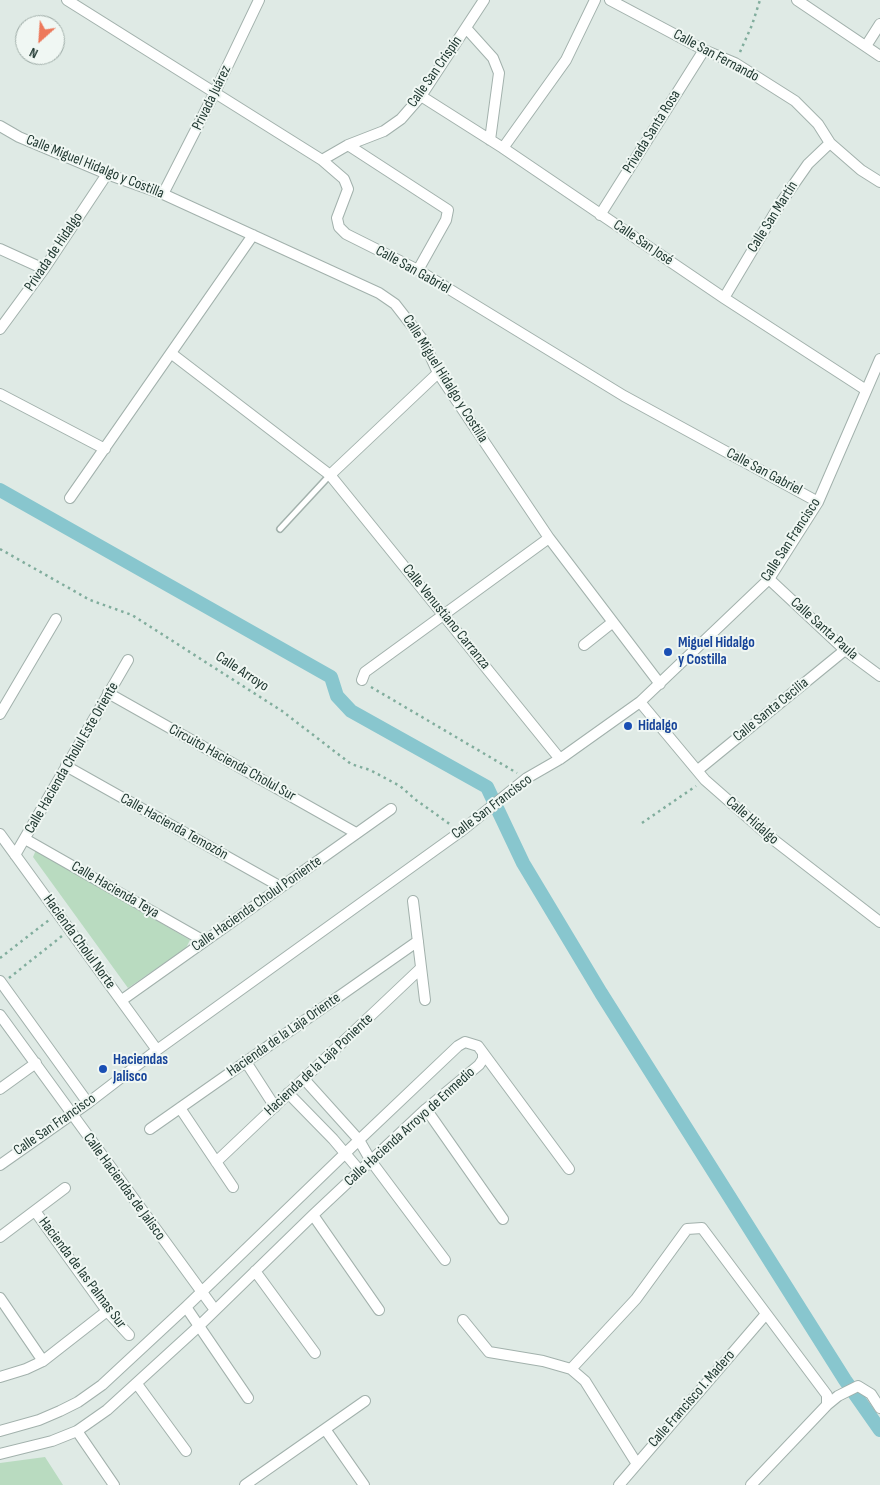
<!DOCTYPE html>
<html>
<head>
<meta charset="utf-8">
<style>
	body { margin:0 }
	#map { position:relative; width:880px; height:1485px; overflow:hidden; background:#dfeae5; font-family:"Sofia Sans Condensed",sans-serif }
	canvas { display:block }
	.north { position:absolute; left:15px; top:15px; width:50px; height:50px; box-sizing:border-box; background:#f0f7f3; border:1px solid #9daba6; border-radius:50%; rotate:206deg; font-size:14px; font-weight:700; line-height:20px; text-align:center; color:#213932 }
	.north::after { content:''; display:block; margin:auto; width:18px; height:22px; background:#ed785a; clip-path:polygon(50% 0,100% 100%,50% 72%,0 100%) }
</style>
</head>
<body>
<div id="map">
<canvas width="880" height="1485"></canvas>
<div class="north">N</div>
</div>
<script>
const context = document.querySelector('canvas').getContext('2d');
context.lineJoin = 'round';
function paint(path, color) { context.fillStyle = color; context.fill(path, 'evenodd'); }
const shape = rows => new Path2D(rows.map(r => 'M' + r).join(''));
function stroke(path, color, width, dash) { context.strokeStyle = color; context.lineWidth = width; context.lineCap = dash ? 'butt' : 'round'; context.setLineDash(dash || []); context.stroke(path); }
function write(font, color, halo, rows, align = 'center') {
  context.font = font + ' "Sofia Sans Condensed",sans-serif'; context.lineWidth = 4; context.setLineDash([]); context.textBaseline = 'middle'; context.strokeStyle = halo; context.fillStyle = color; for (const [text, x, y, turn = 0] of rows) {
    context.save(); context.translate(x, y); context.rotate((+turn || 0) * Math.PI / 180); context.textAlign = isNaN(turn) ? turn : align; if (halo) context.strokeText(text, 0, 0); context.fillText(text, 0, 0); context.restore();
  }
}
paint(shape([
	[36,850,190,940,186,948,128,988,33,857],
	[45,1457,63,1485,0,1485,0,1463]
]), '#b9dbc0');
stroke(shape([
	[0,490,331,677,337,696,351,711,487,787,523,863,601,993,845,1380,880,1430]
]), '#88c6ce', 14);
const lane = shape([
	[280,529,330,475]
]);
const street = shape([
	[67,0,322,160,344,179,348,189,337,218,339,227,346,234,418,270,624,396,818,502],
	[610,0,704,50,735,63,795,101,818,124,830,143,861,170,880,182],
	[797,0,880,56],
	[466,28,493,58,499,73,490,140],
	[866,46,880,24],
	[421,96,503,148,724,298,866,390],
	[0,126,19,137,107,174,163,194,379,293,395,304,423,340,438,373,549,538,660,684],
	[348,145,448,210,446,220,418,270],
	[503,148,566,60,595,0],
	[322,160,348,145,384,131,401,119,421,96,484,0],
	[163,194,215,92,259,0],
	[600,215,704,50],
	[0,249,44,269],
	[724,298,780,204,808,164,830,143],
	[0,329,44,269,107,174],
	[172,354,330,475,560,759],
	[0,394,105,449],
	[330,475,438,373],
	[70,498,253,235],
	[769,579,845,650,880,676],
	[584,645,613,622],
	[362,680,365,672,549,538],
	[108,693,356,833],
	[640,702,705,780,770,837,880,922],
	[0,714,56,619],
	[66,766,281,887],
	[698,770,845,650],
	[0,834,157,1050],
	[25,839,204,941],
	[15,855,128,660],
	[413,901,425,1000],
	[0,981,88,1103],
	[122,1000,391,809],
	[0,1015,215,1310],
	[246,1062,275,1107],
	[304,1079,359,1140,371,1161,445,1260],
	[0,1089,36,1063],
	[288,1093,333,1139,360,1171],
	[180,1108,233,1187],
	[426,1109,503,1219],
	[150,1129,418,941],
	[216,1162,421,968],
	[0,1165,88,1103,157,1050,460,832,527,778,560,759,640,702,769,579,818,502,880,359],
	[35,1211,107,1311,129,1335],
	[313,1215,379,1310],
	[0,1237,65,1188],
	[255,1271,315,1353],
	[0,1298,43,1361],
	[186,1307,248,1398],
	[463,1320,489,1352,543,1361,571,1369,585,1381,637,1464],
	[571,1369,636,1299,687,1229,702,1228,827,1395,827,1405],
	[0,1377,26,1369,43,1361,107,1311],
	[137,1384,186,1451],
	[325,1429,364,1485],
	[0,1431,39,1420,60,1411,78,1402,102,1385,186,1307,359,1140,458,1046,465,1042,478,1046,569,1169],
	[77,1431,114,1485],
	[0,1454,52,1441,77,1431,107,1410,199,1326,313,1215,426,1109,479,1065,483,1059,483,1053],
	[245,1485,365,1401],
	[619,1485,766,1314],
	[751,1485,827,1405,838,1396,858,1386,871,1394,880,1408]
]);
stroke(lane, '#a2b1ac', 8);
stroke(street, '#a2b1ac', 12);
stroke(shape([
	[740,52,752,25,760,0],
	[0,549,90,600,132,615,282,711,351,764,370,770,400,786,416,800,451,825],
	[371,687,517,773],
	[642,823,696,786],
	[0,958,49,920],
	[9,978,62,936]
]), '#81ad9d', 2.5, [2.5, 4]);
stroke(lane, '#fff', 5);
stroke(street, '#fff', 10);
for (const [x, y, r, color] of [
	[668,652,5,"#1a4fb4"],
	[628,726,5,"#1a4fb4"],
	[103,1069,5,"#1a4fb4"]
]) { const dot = new Path2D(); dot.arc(x, y, r, 0, 2 * Math.PI); context.fillStyle = color; context.fill(dot); stroke(dot, '#f0f7f3', 2); }
write('15px', '#213932', '#f0f7f3', [
	["Calle San Fernando",716,56,28],
	["Calle San Crispín",435,72,-55],
	["Privada Juárez",212,98,-64],
	["Privada Santa Rosa",652,132,-58],
	["Calle Miguel Hidalgo y Costilla",95,167,22],
	["Calle San Martín",773,217,-58],
	["Calle San José",643,243,34],
	["Privada de Hidalgo",54,252,-56],
	["Calle San Gabriel",413,270,29],
	["Calle Miguel Hidalgo y Costilla",445,379,58],
	["Calle San Gabriel",764,472,28],
	["Calle San Francisco",791,540,-57],
	["Calle Venustiano Carranza",446,617,51],
	["Calle Santa Paula",824,629,42],
	["Calle Arroyo",242,672,33],
	["Calle Santa Cecilia",771,710,-39],
	["Calle Hacienda Cholul Este Oriente",72,758,-60],
	["Circuito Hacienda Cholul Sur",232,763,29],
	["Calle San Francisco",492,807,-37],
	["Calle Hidalgo",752,821,41],
	["Calle Hacienda Temozón",174,827,29],
	["Calle Hacienda Teya",115,890,30],
	["Calle Hacienda Cholul Poniente",257,904,-35],
	["Hacienda Cholul Norte",79,942,54],
	["Hacienda de la Laja Oriente",284,1035,-35],
	["Hacienda de la Laja Poniente",319,1065,-43],
	["Calle San Francisco",55,1125,-35],
	["Calle Hacienda Arroyo de Enmedio",410,1127,-42],
	["Calle Haciendas de Jalisco",124,1187,54],
	["Hacienda de las Palmas Sur",82,1273,53],
	["Calle Francisco I. Madero",692,1399,-49]
]);
write('bold 15px', '#164399', '#f0f7f3', [
	["Miguel Hidalgo",678,643],
	["y Costilla",678,660],
	["Hidalgo",638,726],
	["Haciendas",113,1060],
	["Jalisco",113,1077]
], 'left');
</script>
</body>
</html>
